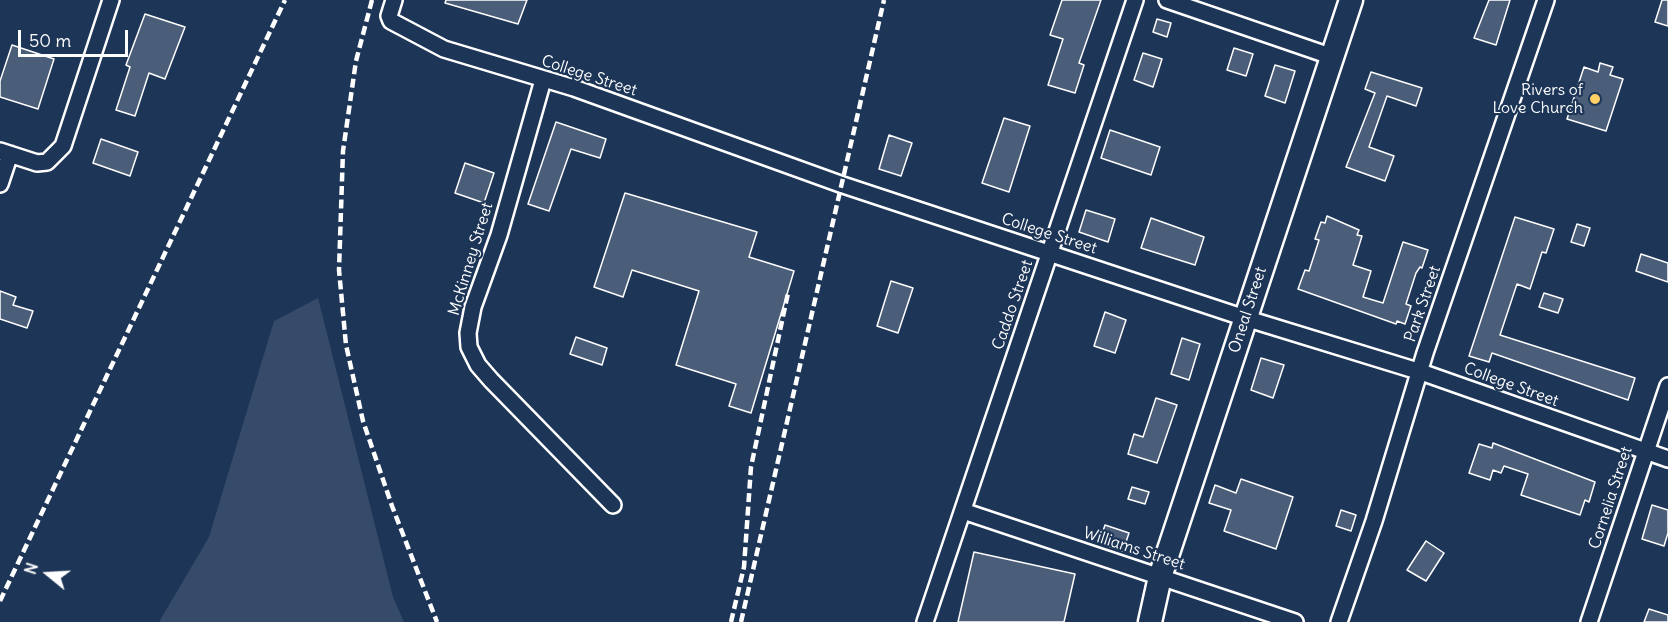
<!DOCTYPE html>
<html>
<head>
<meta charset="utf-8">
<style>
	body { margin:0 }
	#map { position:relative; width:1668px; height:622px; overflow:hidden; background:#1d3557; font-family:Delius,sans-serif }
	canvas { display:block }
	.north { position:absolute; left:18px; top:544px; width:60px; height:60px; -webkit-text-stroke:4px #1d3557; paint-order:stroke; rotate:288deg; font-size:16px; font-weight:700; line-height:24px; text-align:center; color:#fff }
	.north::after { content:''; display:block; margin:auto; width:21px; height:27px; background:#fff; clip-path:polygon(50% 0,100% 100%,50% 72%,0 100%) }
	.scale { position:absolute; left:18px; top:30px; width:110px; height:27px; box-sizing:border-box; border:3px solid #fff; border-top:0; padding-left:8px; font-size:18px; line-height:21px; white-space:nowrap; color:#fff; -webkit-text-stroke:4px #1d3557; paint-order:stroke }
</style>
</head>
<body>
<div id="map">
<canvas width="1668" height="622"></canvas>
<div class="north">N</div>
<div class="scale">50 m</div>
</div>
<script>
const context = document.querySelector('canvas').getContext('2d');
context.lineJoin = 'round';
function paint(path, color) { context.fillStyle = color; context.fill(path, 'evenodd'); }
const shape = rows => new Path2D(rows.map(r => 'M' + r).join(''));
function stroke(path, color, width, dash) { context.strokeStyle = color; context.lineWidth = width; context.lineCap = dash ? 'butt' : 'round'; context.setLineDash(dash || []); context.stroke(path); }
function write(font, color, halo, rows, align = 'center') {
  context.font = font + ' Delius,sans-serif'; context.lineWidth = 4.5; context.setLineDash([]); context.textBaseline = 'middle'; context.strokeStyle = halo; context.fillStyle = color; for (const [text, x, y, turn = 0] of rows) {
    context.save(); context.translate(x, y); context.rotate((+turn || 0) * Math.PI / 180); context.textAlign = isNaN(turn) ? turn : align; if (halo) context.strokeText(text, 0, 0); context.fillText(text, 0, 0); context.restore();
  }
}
paint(shape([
	[318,298,393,597,404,622,159,622,209,537,274,321]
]), '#364b69');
const building = shape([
	[446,0,527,0,518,24,445,3,446,0],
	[1062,0,1101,0,1079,63,1084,65,1075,93,1048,85,1063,39,1050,35,1062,0],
	[1489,0,1510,0,1496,45,1474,38,1489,0],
	[1662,0,1668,0,1668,26,1655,22,1662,0],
	[145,14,185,27,165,79,149,73,135,116,116,110,130,67,126,65,145,14],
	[1157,19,1171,23,1167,37,1153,32,1157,19],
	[12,45,54,59,38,109,0,97,0,81,12,45],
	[1234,48,1253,54,1246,76,1227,70,1234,48],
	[1143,53,1162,59,1153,87,1134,80,1143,53],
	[1600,63,1613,67,1610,75,1623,79,1606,131,1567,119,1584,67,1598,72,1600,63],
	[1275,65,1295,71,1285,103,1265,96,1275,65],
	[1371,72,1422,88,1416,106,1387,96,1369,147,1394,156,1385,181,1346,167,1375,93,1365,89,1371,72],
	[1004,118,1030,126,1009,192,982,183,1004,118],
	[556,122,606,139,600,158,571,149,549,211,528,204,556,122],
	[1110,130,1160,147,1151,175,1101,158,1110,130],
	[889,135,912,143,901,176,879,169,889,135],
	[101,139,138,152,130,176,93,163,101,139],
	[465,163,494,173,484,203,455,193,465,163],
	[625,193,757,232,749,257,794,271,751,413,729,406,736,384,676,365,699,291,632,270,623,297,594,287,625,193],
	[1086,210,1115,219,1108,242,1079,232,1086,210],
	[1327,216,1359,230,1357,235,1362,236,1353,265,1371,271,1363,297,1383,303,1403,242,1428,250,1422,268,1420,267,1416,273,1406,304,1411,306,1405,324,1397,321,1396,324,1298,289,1305,270,1309,271,1319,240,1315,239,1321,222,1325,223,1327,216],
	[1515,217,1554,229,1546,253,1542,252,1530,289,1517,284,1500,335,1635,378,1628,400,1492,353,1489,362,1469,356,1515,217],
	[1151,218,1204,237,1195,265,1141,248,1151,218],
	[1577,224,1590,228,1584,246,1571,242,1577,224],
	[1641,254,1668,263,1668,282,1636,271,1641,254],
	[891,281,913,288,898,333,877,326,891,281],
	[0,291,16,297,13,305,33,311,27,328,0,319,0,291],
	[1544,293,1563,299,1558,313,1539,307,1544,293],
	[1105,312,1126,320,1115,353,1094,346,1105,312],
	[576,337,607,348,602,365,570,354,576,337],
	[1182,338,1200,344,1189,380,1171,374,1182,338],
	[1261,358,1284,365,1273,398,1251,390,1261,358],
	[1156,398,1177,405,1157,463,1128,454,1134,434,1143,437,1156,398],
	[1493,443,1595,482,1589,502,1585,500,1580,515,1521,495,1528,474,1504,466,1501,473,1493,470,1490,480,1469,473,1479,444,1492,448,1493,443],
	[1241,479,1293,497,1276,549,1224,531,1231,510,1209,503,1215,485,1236,493,1241,479],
	[1132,487,1149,492,1145,504,1128,499,1132,487],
	[1652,505,1668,510,1668,533,1664,546,1642,539,1652,505],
	[1341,510,1356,515,1351,531,1336,526,1341,510],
	[1105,525,1129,533,1123,551,1099,543,1105,525],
	[1426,541,1444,553,1426,581,1407,570,1426,541],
	[974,552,1075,574,1064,622,958,622,974,552],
	[1649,609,1668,615,1668,622,1644,622,1649,609]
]);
paint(building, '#4a5d79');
stroke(building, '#fff', 1.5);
const street = shape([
	[394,0,389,16,391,21,444,49,574,88,843,185,1245,318,1421,372,1668,459],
	[1167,0,1333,57],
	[543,80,499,235,473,307,468,333,469,347,478,365,491,380,613,505],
	[0,151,37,163,47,162,63,146,111,0],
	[0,184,10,154],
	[963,511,1295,622],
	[925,622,1135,0],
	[1339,622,1374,521,1425,353,1546,0],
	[1589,622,1668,386]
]);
const secondary = shape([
	[1150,622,1160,577,1351,0]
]);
stroke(street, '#fff', 20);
stroke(secondary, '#fff', 27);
stroke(street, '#1d3557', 15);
stroke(secondary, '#1d3557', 22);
stroke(shape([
	[372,0,356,61,343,151,339,270,346,345,363,421,392,506,437,622],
	[0,601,285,0],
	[731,622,744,567,751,467,788,293],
	[741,622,884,0]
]), '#fff', 4.5, [9, 4.5]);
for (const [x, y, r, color] of [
	[1595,99,6,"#ffd166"]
]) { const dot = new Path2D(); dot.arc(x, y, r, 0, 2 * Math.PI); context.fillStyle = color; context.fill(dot); stroke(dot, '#1d3557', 2); }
write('16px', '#fff', '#1d3557', [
	["College Street",589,76,18],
	["College Street",1049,234,18],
	["McKinney Street",471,259,-73],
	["Park Street",1423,304,-71],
	["Caddo Street",1013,305,-71],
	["Oneal Street",1248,310,-72],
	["College Street",1511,385,20],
	["Cornelia Street",1611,498,-72],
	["Williams Street",1134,549,18]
]);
write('16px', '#fff', '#1d3557', [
	["Rivers of",1583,90],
	["Love Church",1583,108]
], 'right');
</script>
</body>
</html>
